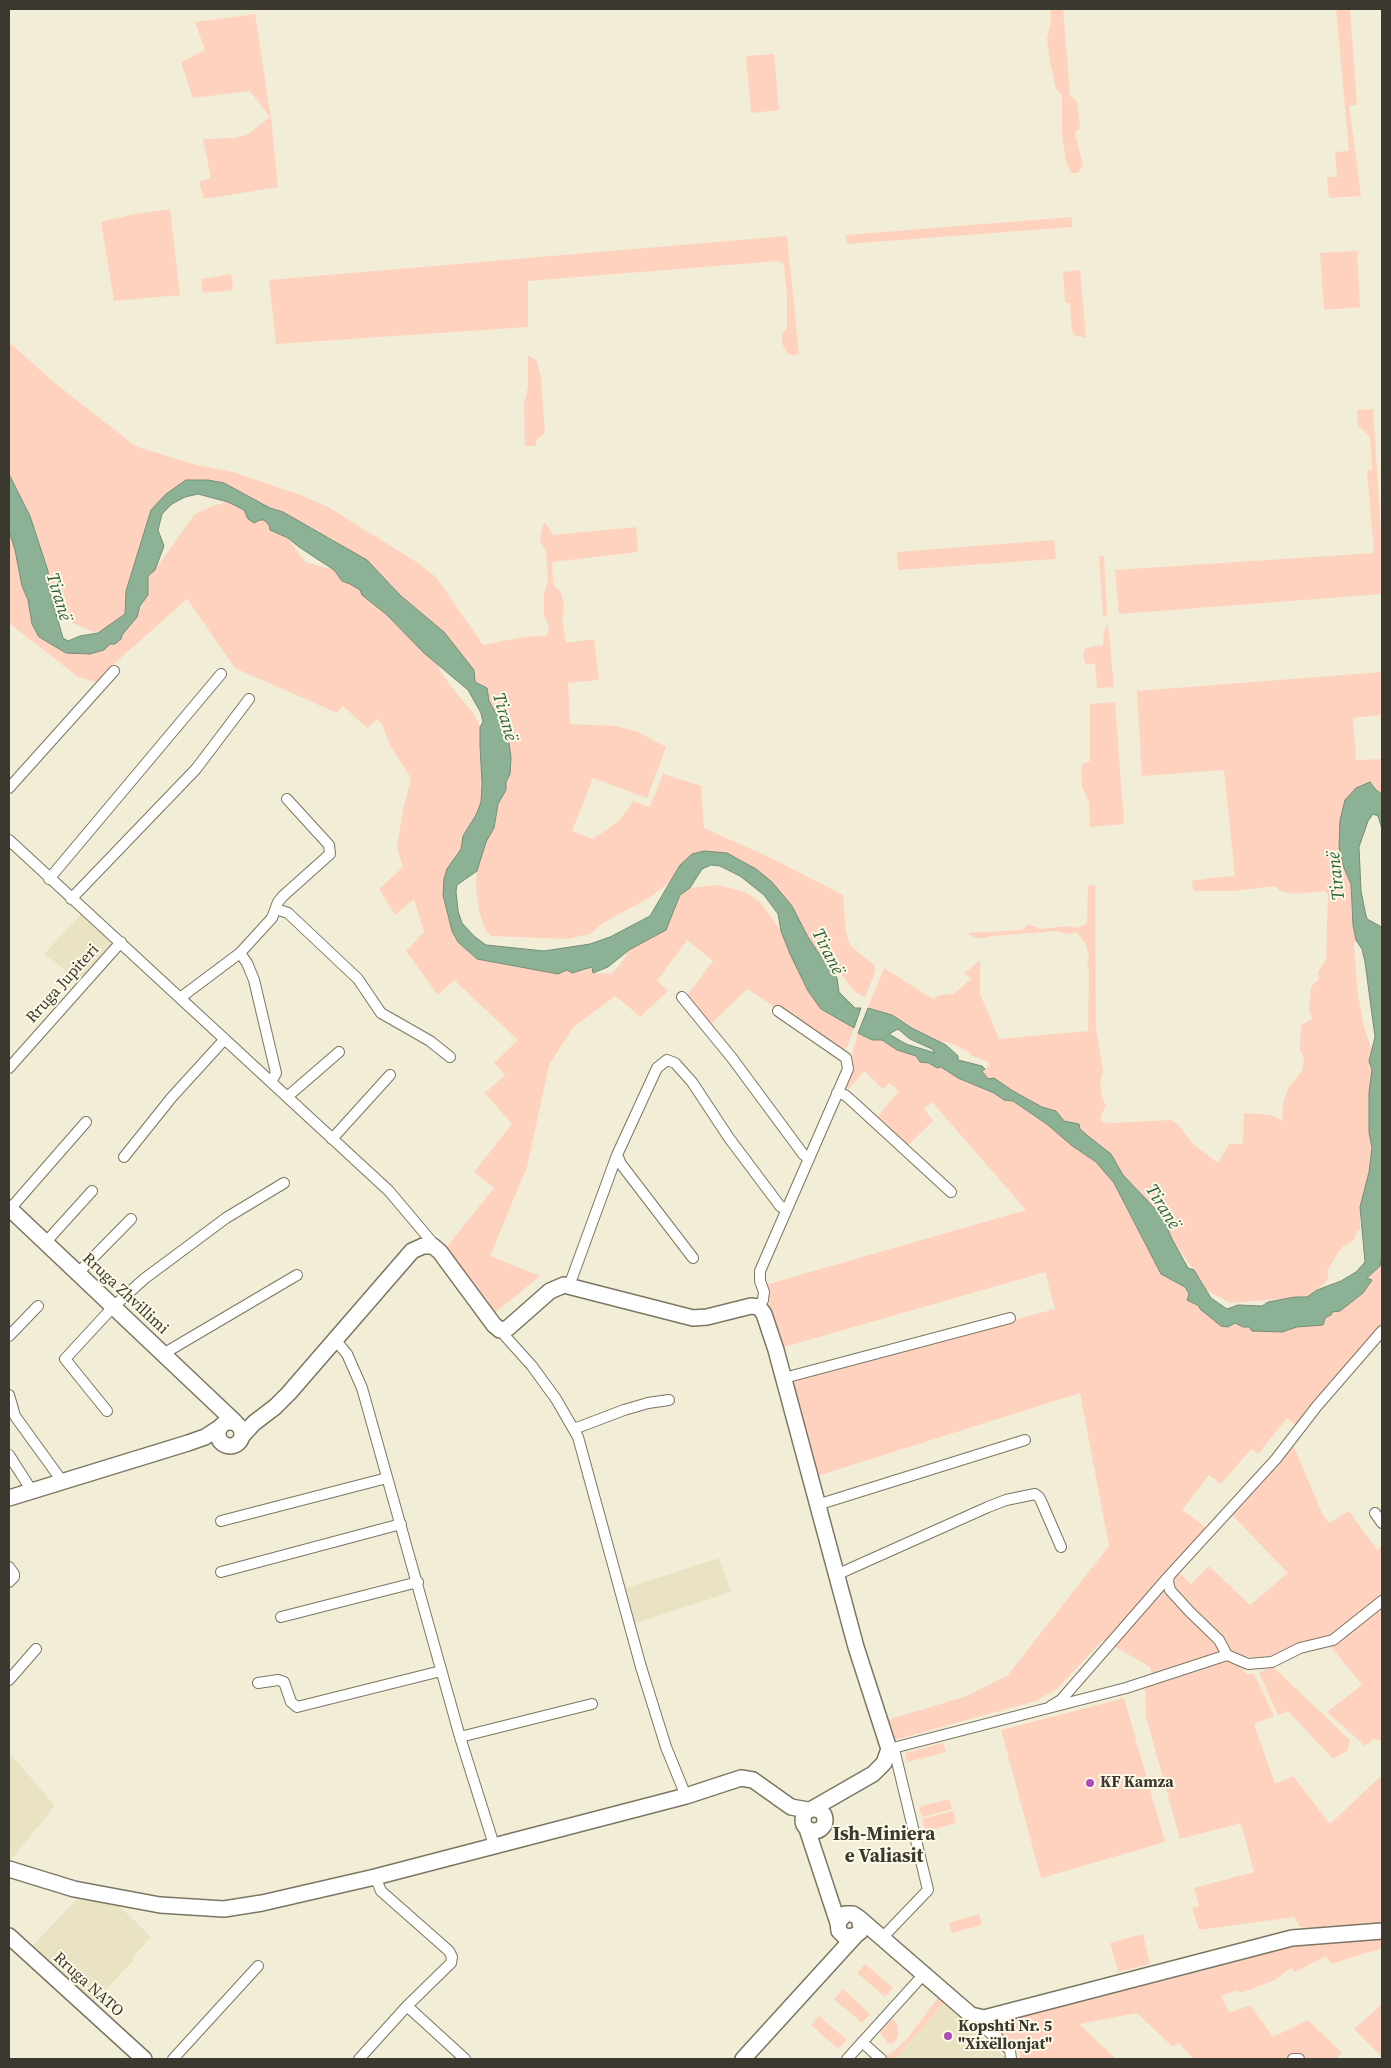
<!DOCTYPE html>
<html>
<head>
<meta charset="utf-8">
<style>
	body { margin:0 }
	#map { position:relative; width:1391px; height:2068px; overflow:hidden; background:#f2edd6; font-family:"Source Serif 4",serif }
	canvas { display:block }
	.frame { position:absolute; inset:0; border:10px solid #3a382f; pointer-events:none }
</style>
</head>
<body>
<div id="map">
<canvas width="1391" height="2068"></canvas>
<div class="frame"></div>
</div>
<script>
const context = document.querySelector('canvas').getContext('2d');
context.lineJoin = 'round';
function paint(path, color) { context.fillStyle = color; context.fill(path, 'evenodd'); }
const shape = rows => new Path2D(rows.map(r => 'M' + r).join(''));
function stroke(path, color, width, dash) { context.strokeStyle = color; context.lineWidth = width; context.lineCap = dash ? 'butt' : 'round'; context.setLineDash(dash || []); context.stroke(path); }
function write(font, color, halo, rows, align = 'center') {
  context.font = font + ' "Source Serif 4",serif'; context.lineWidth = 4; context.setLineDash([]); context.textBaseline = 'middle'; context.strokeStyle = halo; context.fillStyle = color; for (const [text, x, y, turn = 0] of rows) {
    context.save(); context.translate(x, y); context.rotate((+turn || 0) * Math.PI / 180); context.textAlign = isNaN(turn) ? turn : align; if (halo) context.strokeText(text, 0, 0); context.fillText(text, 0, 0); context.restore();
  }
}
paint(shape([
	[81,914,115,946,81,982,44,954],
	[719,1558,731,1592,633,1624,623,1589],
	[9,1752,55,1806,9,1862],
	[80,1896,115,1902,151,1937,133,1957,135,1959,94,2002,33,1945],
	[944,2003,1005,2057,1003,2059,895,2059]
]), '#e9e3c4');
paint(shape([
	[1050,9,1063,9,1070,96,1077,101,1080,128,1075,133,1083,166,1078,173,1071,173,1066,161,1062,134,1062,95,1056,89,1050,61,1047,39,1051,21],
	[1336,9,1350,9,1357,105,1349,105,1361,196,1329,198,1327,177,1337,177,1335,152,1349,151],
	[255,14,271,118,278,187,204,199,199,182,211,178,203,139,234,138,247,135,270,117,250,91,193,98,181,62,205,50,195,22],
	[774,54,779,110,751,113,746,56],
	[170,209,180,295,114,301,101,222,130,215],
	[1072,217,1072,227,847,244,846,235],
	[787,236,799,354,789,355,782,344,782,334,787,328,787,294,784,265,778,261,528,281,528,327,276,344,269,280],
	[1357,251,1360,307,1324,310,1320,253],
	[1080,270,1086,338,1076,336,1072,331,1070,304,1065,302,1063,272],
	[231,274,233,290,203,293,201,279],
	[9,342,50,379,135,446,193,464,233,472,303,496,328,507,418,563,436,577,483,645,518,638,547,635,549,626,544,616,544,593,548,581,546,551,540,541,541,531,545,522,553,535,636,527,638,552,552,562,553,585,561,592,564,605,562,620,566,643,594,639,599,680,568,683,570,724,616,726,638,732,666,747,647,798,593,778,572,831,593,839,620,820,633,801,650,807,663,774,701,786,704,828,773,859,843,895,846,932,850,945,875,966,875,972,865,998,854,991,839,971,833,970,824,961,808,937,800,921,756,869,727,853,704,851,680,865,669,883,647,899,603,923,590,934,567,939,491,936,485,929,479,910,476,886,477,871,486,842,494,828,498,804,506,790,506,782,510,774,500,722,489,701,487,688,475,682,474,670,444,632,401,596,383,576,334,540,301,523,283,512,270,508,224,483,208,480,166,494,151,510,126,591,125,614,102,631,93,632,73,623,53,604,50,593,48,571,30,516,9,474],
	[528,355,537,361,541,378,545,433,537,439,535,446,525,446,524,404,528,387],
	[1373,409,1382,548,1382,594,1119,614,1115,570,1374,553,1367,470,1372,470,1370,436,1358,426,1357,410],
	[228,502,244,510,248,519,264,520,275,532,288,538,305,562,334,570,342,581,350,584,360,590,362,595,387,615,435,662,449,684,474,714,480,727,481,802,476,815,463,836,461,849,455,855,443,895,452,931,458,942,477,959,558,973,567,970,584,971,592,967,594,973,611,974,620,965,629,950,657,935,677,904,680,895,690,888,718,885,745,892,760,902,781,931,803,982,821,1009,854,1028,847,1047,844,1050,838,1048,747,989,710,1025,686,997,713,961,687,940,657,981,668,991,640,1017,616,996,574,1026,549,1065,527,1167,490,1256,540,1276,493,1314,445,1249,494,1188,474,1172,512,1124,485,1093,505,1075,494,1063,518,1040,454,980,438,995,406,951,424,932,414,899,395,915,379,889,403,867,397,848,403,810,411,778,391,747,382,725,377,719,367,728,343,706,337,713,235,668,187,599,108,669,96,682,78,677,9,623,9,531,15,550,22,586,28,600,32,625,39,637,66,653,90,654,110,644,130,626,148,595,148,576,155,570,194,515,212,506],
	[1054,540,1056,559,898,570,897,552],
	[1099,556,1104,556,1107,616,1103,617],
	[1108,623,1114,687,1097,688,1095,663,1086,665,1083,654,1086,648,1103,645,1104,632],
	[1382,672,1382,715,1353,718,1356,760,1382,759,1382,794,1376,790,1340,820,1339,848,1344,868,1351,883,1351,904,1356,940,1354,945,1358,996,1364,1027,1372,1051,1369,1061,1372,1070,1369,1092,1369,1132,1372,1148,1369,1172,1360,1207,1360,1230,1357,1230,1354,1240,1342,1247,1334,1259,1327,1272,1329,1276,1326,1282,1307,1297,1230,1303,1207,1290,1172,1239,1162,1216,1123,1175,1111,1154,1088,1136,1079,1129,1079,1124,1064,1121,1056,1111,1042,1107,1013,1091,1002,1083,988,1079,982,1071,990,1065,986,1061,972,1056,969,1052,951,1043,942,1042,942,1044,892,1015,868,1008,884,968,933,999,940,995,953,994,971,979,965,973,980,960,980,994,999,1039,1088,1031,1089,970,1087,962,1089,956,1086,945,1077,932,1068,934,1055,931,992,936,984,938,975,938,968,933,1022,930,1028,924,1040,929,1068,926,1077,928,1087,923,1088,886,1095,885,1096,1030,1103,1071,1100,1081,1102,1098,1106,1105,1100,1117,1102,1122,1113,1123,1171,1120,1178,1125,1194,1145,1218,1163,1229,1144,1243,1144,1244,1113,1271,1115,1282,1121,1283,1103,1289,1087,1302,1071,1304,1058,1300,1051,1301,1025,1312,1019,1309,1009,1311,987,1319,979,1318,972,1326,960,1328,894,1324,891,1294,894,1280,891,1275,886,1234,891,1196,891,1193,888,1192,881,1210,878,1235,876,1224,770,1142,776,1137,691],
	[1115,702,1124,824,1090,827,1089,802,1082,787,1081,765,1090,761,1090,704],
	[858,1033,872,1040,882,1040,897,1050,916,1056,920,1062,929,1063,937,1068,941,1067,958,1078,994,1093,1004,1100,1013,1101,1048,1125,1071,1145,1096,1162,1114,1183,1161,1274,1185,1287,1191,1303,1199,1306,1221,1326,1235,1323,1243,1327,1249,1327,1259,1332,1323,1324,1325,1318,1331,1315,1332,1312,1340,1311,1347,1304,1357,1299,1372,1280,1367,1278,1380,1266,1382,1254,1382,1325,1296,1425,1287,1418,1258,1454,1251,1449,1221,1484,1209,1475,1182,1510,1208,1529,1161,1580,1148,1590,1161,1591,1173,1597,1217,1645,1219,1651,1211,1656,1152,1674,1150,1667,1103,1640,1057,1689,1036,1701,898,1739,892,1737,887,1720,964,1697,1008,1675,1109,1546,1080,1393,817,1476,789,1379,1055,1309,1045,1272,781,1348,770,1311,768,1284,1026,1210,932,1102,924,1108,933,1121,908,1145,877,1117,899,1091,889,1083,883,1089,864,1071,849,1089,844,1084],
	[1292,1443,1322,1513,1329,1523,1349,1511,1377,1550,1382,1546,1382,1740,1373,1739,1365,1746,1327,1712,1362,1685,1323,1637,1266,1658,1240,1656,1232,1651,1213,1627,1191,1607,1171,1581,1178,1572,1191,1584,1209,1566,1250,1605,1288,1573,1231,1514],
	[1226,1661,1236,1663,1247,1674,1254,1674,1274,1716,1254,1724,1275,1784,1293,1776,1330,1824,1382,1775,1382,1927,1339,1930,1300,1927,1294,1917,1199,1930,1192,1908,1199,1906,1194,1888,1254,1872,1241,1823,1180,1839,1146,1717,1145,1687],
	[1272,1666,1349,1739,1348,1750,1333,1759,1288,1711,1278,1715,1259,1673],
	[1124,1698,1165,1842,1041,1878,1001,1730],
	[943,1743,946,1752,907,1762,905,1753],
	[949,1799,952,1809,922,1817,919,1807],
	[953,1811,956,1823,925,1831,922,1819],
	[979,1914,982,1925,952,1933,949,1923],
	[1143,1934,1150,1964,1118,1972,1110,1943],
	[1382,1934,1382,1948,1331,1964,1326,1956,1295,1972,1291,1968,1275,1980,1241,1993,1238,1990,1221,1996,1229,2013,1250,2005,1273,2037,1308,2020,1342,2053,1336,2059,1194,2059,1179,2043,1173,2047,1137,2013,1079,2024,1116,2059,1020,2059,1019,2050,1004,2038,1002,2034,1002,2026,1007,2018,1289,1944],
	[865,1964,893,1988,885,1997,857,1973],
	[843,1989,870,2014,862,2023,834,1999],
	[939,1996,944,2003,895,2059,886,2059,883,2057,894,2051,907,2039],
	[1382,2004,1382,2057,1354,2029],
	[819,2016,847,2040,838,2049,811,2025],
	[893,2018,898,2026,898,2037,894,2043,888,2044,880,2032]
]), '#ffd2c0');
const water = shape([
	[9,474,30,516,48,571,50,593,63,638,68,641,80,636,98,633,125,614,126,591,151,510,166,494,186,480,208,480,224,483,270,508,283,512,367,560,401,596,444,632,474,670,475,682,487,688,489,701,508,735,511,758,510,774,506,782,506,790,498,804,494,828,486,842,477,871,457,885,456,891,458,911,462,923,474,936,486,945,544,951,590,944,610,937,650,916,680,865,692,854,704,851,727,853,756,869,772,882,792,906,808,937,824,961,833,970,837,978,839,992,855,1008,861,1008,854,1028,821,1009,808,991,790,954,781,931,778,914,764,895,740,876,720,866,711,865,702,869,690,888,680,895,666,930,629,950,608,967,593,973,592,967,572,973,567,970,558,974,477,959,458,942,452,931,443,895,444,879,447,869,461,849,463,836,476,815,481,802,482,784,480,746,480,727,483,722,481,713,468,690,424,653,387,615,362,595,360,590,350,584,342,581,334,570,299,547,288,538,270,530,269,525,264,520,260,520,254,523,248,519,244,510,228,502,198,494,185,497,172,504,162,514,158,530,164,546,155,570,148,576,148,595,140,606,137,617,122,635,121,639,115,644,110,644,104,650,90,654,66,653,39,637,32,624,28,600,22,586,15,550,9,531,9,474],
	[1370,782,1376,790,1382,794,1382,829,1378,816,1373,814,1368,821,1359,847,1361,891,1365,911,1367,919,1380,926,1382,930,1382,1254,1380,1266,1367,1278,1372,1280,1363,1293,1340,1311,1332,1312,1331,1315,1325,1318,1323,1325,1297,1327,1282,1332,1252,1331,1249,1327,1243,1327,1235,1323,1228,1327,1221,1326,1200,1309,1199,1306,1187,1300,1189,1294,1185,1287,1161,1274,1114,1183,1096,1162,1071,1145,1048,1125,1013,1101,1004,1100,994,1093,958,1078,941,1067,937,1068,929,1063,920,1062,916,1056,897,1050,882,1040,872,1040,858,1033,868,1008,892,1015,912,1028,946,1045,958,1056,958,1060,982,1066,985,1069,982,1071,988,1079,994,1078,1013,1091,1042,1107,1056,1111,1064,1121,1079,1124,1080,1129,1088,1136,1111,1154,1123,1175,1162,1216,1172,1239,1188,1268,1194,1270,1211,1298,1227,1309,1238,1305,1262,1306,1268,1302,1295,1297,1307,1297,1317,1290,1341,1281,1356,1272,1365,1262,1360,1207,1369,1172,1372,1148,1369,1132,1369,1092,1372,1070,1369,1061,1375,1037,1365,962,1362,949,1356,940,1353,925,1351,884,1344,868,1339,848,1340,820,1345,800,1356,788,1370,782],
	[898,1029,910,1039,932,1049,935,1053,906,1044,889,1034,898,1029]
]);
paint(water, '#8db194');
stroke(water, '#748d76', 1);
const street = shape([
	[9,788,114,671],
	[9,840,389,1191,437,1248],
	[49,879,221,674],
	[71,899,196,769,249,699],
	[276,909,288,913,358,979,381,1013,430,1041,450,1057],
	[240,953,247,963,254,980,276,1073,271,1082],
	[682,997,732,1058,803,1154,808,1158],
	[180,998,240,953,272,918,278,902,283,896,330,854,329,845,287,799],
	[9,1068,121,942],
	[837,1093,845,1095,853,1102,951,1192],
	[287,1097,339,1052],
	[332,1139,390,1075],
	[617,1155,621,1164,693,1258],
	[124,1157,172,1097,224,1040],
	[10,1209,86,1122],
	[45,1243,92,1191],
	[77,1274,131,1219],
	[569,1286,617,1155,657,1068,667,1060,675,1063,692,1082,729,1138,780,1206,786,1210],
	[759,1307,763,1300,764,1292,760,1281,760,1271,848,1069,846,1058,778,1011],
	[503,1330,505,1336,532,1366,556,1399,578,1437,641,1667,666,1747,686,1796],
	[1382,1331,1317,1406,1276,1459,1169,1576,1168,1582,1170,1590,1189,1611,1219,1640,1227,1655,1248,1664,1272,1662,1300,1648,1333,1640,1382,1601],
	[9,1336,38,1306],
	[336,1341,347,1354,362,1388,460,1737,494,1845],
	[163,1354,297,1275],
	[784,1378,1010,1318],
	[9,1395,15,1416,62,1481],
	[107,1411,65,1359,113,1307,144,1279,226,1218,284,1183],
	[574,1429,624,1410,648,1403,669,1400],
	[9,1455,32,1491],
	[817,1505,1025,1440],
	[1375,1513,1382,1523],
	[221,1521,387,1478],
	[9,1567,14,1574,14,1577,9,1582],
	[221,1572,401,1524],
	[836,1575,988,1507,1006,1500,1035,1494,1039,1497,1042,1503,1061,1547],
	[281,1617,418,1582],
	[9,1680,36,1649],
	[258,1683,278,1680,284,1682,291,1702,297,1707,441,1671],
	[1051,1706,1061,1700,1169,1576],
	[460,1737,592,1704],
	[889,1749,1126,1688,1227,1655],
	[882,1938,928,1890,894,1749],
	[407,2006,465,2059],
	[1007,2014,996,2025,995,2032,999,2041,1010,2050,1011,2059],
	[971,2016,998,2040],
	[862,2042,881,2059],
	[173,2059,258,1966],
	[359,2059,407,2006,451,1963,452,1957,449,1951,381,1891,375,1877],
	[847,2059,924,1974],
	[1293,2059,1299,2059]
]);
const secondary = shape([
	[9,1208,235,1422],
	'218 1434a12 12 0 1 1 24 0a12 12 0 1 1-24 0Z',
	[243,1435,254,1423,275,1407,289,1393,412,1251,423,1246,433,1246,440,1252,494,1325,500,1330,508,1328,550,1291,564,1285,693,1318,707,1317,751,1306,759,1307,764,1314,776,1350,856,1647,889,1749,884,1763,873,1774,812,1809],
	[9,1498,188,1443,205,1437,219,1428],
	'803 1820a11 11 0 1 1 22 0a11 11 0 1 1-22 0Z',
	[807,1829,838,1923],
	[9,1869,74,1889,160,1905,224,1909,262,1903,375,1877,686,1796,741,1778,753,1780,791,1807,808,1810],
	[859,1918,971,2015,984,2018,1292,1938,1382,1931],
	[860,1932,852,1937,844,1936,839,1931,838,1923,845,1914,853,1914,859,1918,861,1927],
	[9,1936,144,2059],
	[743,2059,856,1935]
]);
stroke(street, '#7b7662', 12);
stroke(secondary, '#7b7662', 18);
stroke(street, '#fff', 10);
stroke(secondary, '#fff', 15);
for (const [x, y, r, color] of [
	[1090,1783,5,"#ad4eb8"],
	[948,2036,5,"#ad4eb8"]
]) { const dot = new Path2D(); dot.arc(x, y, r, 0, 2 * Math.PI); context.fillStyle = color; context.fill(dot); stroke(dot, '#fefae7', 2); }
write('16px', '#3a382f', '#fefae7', [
	["Rruga Jupiteri",63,984,-48],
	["Rruga Zhvillimi",125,1294,43],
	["Rruga NATO",88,1985,42]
]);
write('bold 16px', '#3a382f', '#fefae7', [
	["KF Kamza",1100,1783],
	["Kopshti Nr. 5",958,2027],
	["\"Xixëllonjat\"",958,2045]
], 'left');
write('italic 18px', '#2c633b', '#fefae7', [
	["Tiranë",58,597,73],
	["Tiranë",504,717,74],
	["Tiranë",1337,876,-96],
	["Tiranë",827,952,63],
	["Tiranë",1162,1207,58]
]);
write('bold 19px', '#3a382f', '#fefae7', [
	["Ish-Miniera",884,1835],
	["e Valiasit",884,1857]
]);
</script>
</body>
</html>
